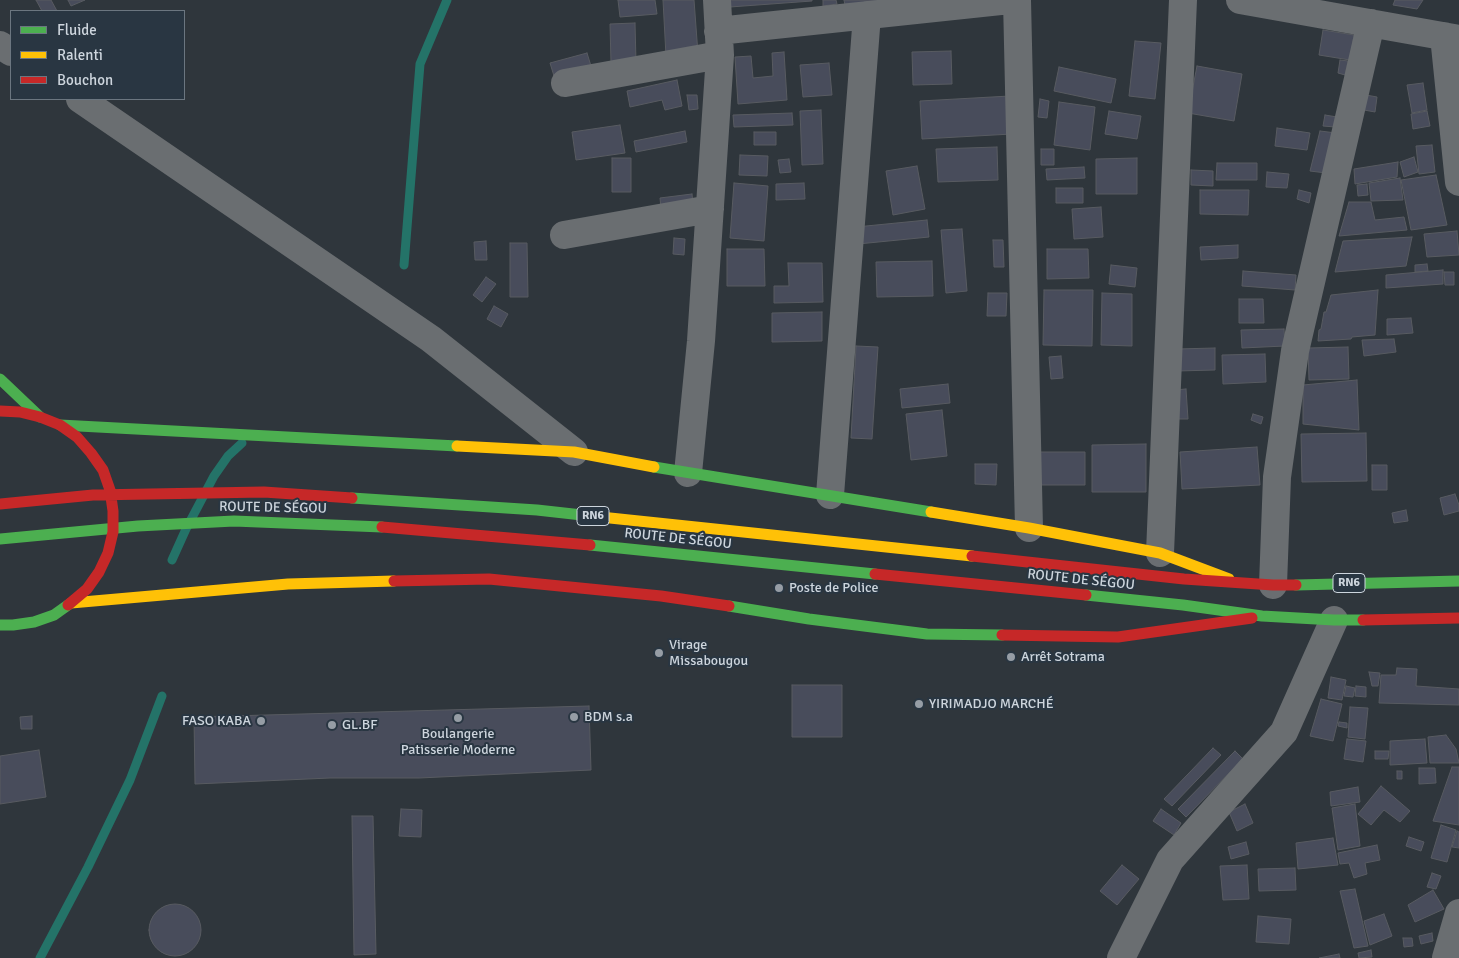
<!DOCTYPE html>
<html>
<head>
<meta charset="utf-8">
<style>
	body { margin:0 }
	#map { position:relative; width:1459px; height:958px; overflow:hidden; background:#2f363c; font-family:Signika,sans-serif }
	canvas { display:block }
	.legend { position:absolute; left:10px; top:10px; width:175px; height:90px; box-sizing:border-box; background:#293642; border:1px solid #6b7680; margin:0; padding:6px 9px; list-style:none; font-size:15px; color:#cdd5dd }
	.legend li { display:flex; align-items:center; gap:10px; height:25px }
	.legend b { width:25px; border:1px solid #6b7680 }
</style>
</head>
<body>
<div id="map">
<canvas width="1459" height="958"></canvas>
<ul class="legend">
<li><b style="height:6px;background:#4caf50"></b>Fluide</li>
<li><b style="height:6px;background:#ffc107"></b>Ralenti</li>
<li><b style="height:6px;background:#c62828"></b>Bouchon</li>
</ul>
</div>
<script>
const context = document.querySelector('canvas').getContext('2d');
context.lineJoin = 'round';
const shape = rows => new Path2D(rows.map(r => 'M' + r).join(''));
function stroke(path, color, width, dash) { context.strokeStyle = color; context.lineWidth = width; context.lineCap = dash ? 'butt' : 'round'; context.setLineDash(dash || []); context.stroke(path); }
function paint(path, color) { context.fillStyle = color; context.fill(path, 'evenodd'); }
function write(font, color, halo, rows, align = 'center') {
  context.font = font + ' Signika,sans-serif'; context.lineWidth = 4; context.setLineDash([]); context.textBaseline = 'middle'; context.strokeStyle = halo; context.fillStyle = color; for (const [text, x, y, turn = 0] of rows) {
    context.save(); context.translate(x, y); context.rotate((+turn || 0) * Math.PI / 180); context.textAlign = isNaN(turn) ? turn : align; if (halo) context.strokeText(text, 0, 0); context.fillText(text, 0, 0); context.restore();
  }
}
stroke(shape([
	[404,265,420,64,447,0],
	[172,560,186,529,214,476,228,456,242,443],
	[40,958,88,867,130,780,162,696]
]), '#247368', 9);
const building = shape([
	[36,0,51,0,57,11,42,11,36,0],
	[68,0,85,0,71,6,68,0],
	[618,0,655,0,657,14,620,17,618,0],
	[663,0,694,0,698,54,666,56,663,0],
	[729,0,812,0,812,1,730,7,729,0],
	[823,0,836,0,837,4,823,6,823,0],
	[844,0,889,0,845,5,844,0],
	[1395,0,1423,0,1417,9,1393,5,1395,0],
	[635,23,636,62,611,63,610,24,635,23],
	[1323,30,1354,35,1350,60,1319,55,1323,30],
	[1135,41,1161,43,1155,99,1129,96,1135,41],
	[951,51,952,84,913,85,912,52,951,51],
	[784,52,787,100,738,104,735,57,751,56,753,78,773,76,772,53,784,52],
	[587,53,591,66,554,76,550,63,587,53],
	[1340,60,1348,61,1345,75,1338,73,1340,60],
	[829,63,832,95,803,97,800,65,829,63],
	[1197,66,1242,74,1234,121,1188,113,1197,66],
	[1059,67,1116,79,1111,103,1054,91,1059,67],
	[677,80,682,106,665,110,662,100,630,107,627,91,677,80],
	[1423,83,1427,110,1412,113,1407,85,1423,83],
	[687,95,697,95,698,109,689,110,687,95],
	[1366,95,1377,97,1375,112,1364,110,1366,95],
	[1010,96,1012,134,922,139,920,101,1010,96],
	[1040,99,1049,101,1047,118,1038,117,1040,99],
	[1059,102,1095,107,1090,150,1054,145,1059,102],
	[821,110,823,164,802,165,800,111,821,110],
	[1109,111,1141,116,1137,139,1105,134,1109,111],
	[1427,111,1430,126,1413,129,1411,114,1427,111],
	[792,113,793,125,734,127,733,115,792,113],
	[1325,115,1337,117,1335,127,1323,126,1325,115],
	[620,125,625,153,576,160,572,132,620,125],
	[1277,128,1310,133,1307,150,1275,146,1277,128],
	[685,131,687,142,636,152,634,141,685,131],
	[1320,131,1336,133,1326,173,1310,171,1320,131],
	[754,132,776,132,776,145,754,145,754,132],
	[1432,145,1435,172,1419,174,1416,146,1432,145],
	[997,147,998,180,938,182,936,149,997,147],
	[1041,149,1054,149,1054,165,1041,165,1041,149],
	[740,155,768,156,767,176,739,175,740,155],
	[1414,157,1418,172,1404,177,1400,162,1414,157],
	[612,158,631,158,631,192,612,192,612,158],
	[1137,158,1137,194,1096,194,1096,159,1137,158],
	[789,159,791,172,780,173,778,160,789,159],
	[1398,162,1397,177,1355,184,1354,169,1398,162],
	[1217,163,1257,163,1257,180,1216,180,1217,163],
	[917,166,925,209,893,215,886,171,917,166],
	[1084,167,1085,178,1047,180,1046,169,1084,167],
	[1191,170,1213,171,1213,186,1191,185,1191,170],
	[1267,172,1289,174,1287,188,1266,187,1267,172],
	[1436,175,1447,225,1411,230,1401,180,1436,175],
	[1400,178,1403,200,1371,201,1369,183,1400,178],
	[734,183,768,186,764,241,730,238,734,183],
	[804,183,805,199,776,200,776,184,804,183],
	[1367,184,1368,195,1358,196,1357,185,1367,184],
	[1056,188,1083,188,1083,203,1056,203,1056,188],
	[1200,190,1249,190,1248,215,1200,214,1200,190],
	[1299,190,1311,193,1309,203,1297,199,1299,190],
	[692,194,693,204,661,208,660,198,692,194],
	[1349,202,1371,202,1375,220,1404,217,1407,230,1339,236,1349,202],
	[1101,207,1103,237,1074,239,1072,209,1101,207],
	[927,220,929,237,858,244,856,227,927,220],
	[962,229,967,291,946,293,941,230,962,229],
	[1457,231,1459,255,1427,257,1424,234,1457,231],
	[1412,237,1406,266,1335,272,1343,241,1412,237],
	[674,238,685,239,684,255,673,254,674,238],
	[993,240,1003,240,1004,267,994,267,993,240],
	[486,241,487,260,475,260,474,242,486,241],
	[510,243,527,243,528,297,510,297,510,243],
	[1238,245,1238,258,1201,260,1200,247,1238,245],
	[727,249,764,249,765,286,727,286,727,249],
	[1047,249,1088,249,1089,278,1047,279,1047,249],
	[932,261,933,296,877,297,876,262,932,261],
	[788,263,822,263,823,302,774,303,774,286,789,286,788,263],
	[1427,264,1428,271,1415,272,1415,265,1427,264],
	[1111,265,1137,268,1135,287,1109,284,1111,265],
	[1443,270,1443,284,1386,288,1386,275,1443,270],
	[1243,271,1296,275,1295,290,1242,286,1243,271],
	[1444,272,1454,272,1454,285,1445,285,1444,272],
	[486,277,496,284,482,302,473,295,486,277],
	[1044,290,1093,290,1092,346,1043,345,1044,290],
	[1378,290,1375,335,1352,337,1351,339,1318,341,1319,330,1321,329,1324,312,1326,312,1331,295,1378,290],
	[988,293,1007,293,1006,316,987,316,988,293],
	[1102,293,1132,294,1132,346,1101,345,1102,293],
	[1239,299,1263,299,1264,323,1239,323,1239,299],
	[494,306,508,314,501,327,487,319,494,306],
	[822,312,822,341,772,342,772,313,822,312],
	[1411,318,1413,333,1387,335,1387,319,1411,318],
	[1284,329,1285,346,1242,348,1241,330,1284,329],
	[1394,339,1396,352,1364,356,1362,340,1394,339],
	[856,346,878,347,872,439,851,438,856,346],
	[1348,347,1349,379,1309,380,1308,348,1348,347],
	[1215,348,1215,370,1177,371,1177,349,1215,348],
	[1265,354,1266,382,1223,384,1222,355,1265,354],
	[1061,356,1063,378,1051,379,1049,357,1061,356],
	[1357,380,1359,430,1303,424,1303,385,1357,380],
	[948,384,950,403,902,408,900,389,948,384],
	[1186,389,1188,419,1175,419,1174,390,1186,389],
	[942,410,947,456,911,460,906,414,942,410],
	[1253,414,1263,417,1261,424,1251,420,1253,414],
	[1366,433,1367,481,1302,482,1301,434,1366,433],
	[1146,444,1146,492,1092,492,1092,445,1146,444],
	[1257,447,1260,485,1182,489,1180,452,1257,447],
	[1040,452,1085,452,1085,485,1040,485,1040,452],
	[975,464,997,464,996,485,975,484,975,464],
	[1372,465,1387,465,1387,490,1372,490,1372,465],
	[1455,494,1459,505,1459,511,1444,515,1440,498,1455,494],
	[1406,510,1408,521,1394,523,1392,513,1406,510],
	[1397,668,1417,669,1416,686,1459,689,1459,705,1379,703,1381,675,1396,675,1397,668],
	[1369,672,1380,673,1378,686,1372,686,1369,672],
	[1331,677,1346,680,1342,700,1328,698,1331,677],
	[792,685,842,685,842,737,792,737,792,685],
	[1346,686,1355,688,1353,697,1344,696,1346,686],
	[1356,686,1366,687,1366,697,1355,696,1356,686],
	[1321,699,1342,704,1333,741,1310,736,1321,699],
	[589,706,591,770,419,778,330,778,195,784,194,717,589,706],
	[1350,707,1368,708,1365,739,1348,737,1350,707],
	[32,716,32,729,21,729,20,717,32,716],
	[1339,722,1347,723,1347,728,1338,726,1339,722],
	[1446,735,1456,749,1459,763,1430,763,1428,737,1446,735],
	[1347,739,1366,741,1363,762,1344,759,1347,739],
	[1425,739,1427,763,1390,765,1390,741,1425,739],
	[1213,748,1221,755,1172,806,1164,799,1213,748],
	[39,750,46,797,0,804,0,756,39,750],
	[1235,751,1243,759,1186,817,1178,809,1235,751],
	[1375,751,1389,751,1388,759,1375,759,1375,751],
	[1452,767,1459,767,1459,825,1433,821,1452,767],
	[1419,768,1435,768,1436,783,1419,784,1419,768],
	[1397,771,1402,771,1402,779,1397,779,1397,771],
	[1381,786,1410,811,1400,822,1384,810,1371,825,1358,814,1381,786],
	[1358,787,1360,802,1331,806,1330,792,1358,787],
	[1245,804,1253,823,1237,831,1229,812,1245,804],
	[1355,804,1360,846,1338,850,1332,808,1355,804],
	[401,809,422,810,421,837,399,836,401,809],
	[1161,809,1181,823,1174,835,1153,821,1161,809],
	[352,816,373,816,376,954,354,955,352,816],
	[1441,825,1456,830,1447,862,1431,858,1441,825],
	[1457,831,1459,832,1459,848,1452,847,1457,831],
	[1409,837,1424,842,1421,851,1406,846,1409,837],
	[1333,838,1338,865,1298,869,1296,843,1333,838],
	[1246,842,1249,854,1231,859,1228,847,1246,842],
	[1377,845,1380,860,1365,863,1367,874,1354,878,1349,863,1340,864,1338,853,1377,845],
	[1122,865,1139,879,1117,905,1100,891,1122,865],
	[1247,865,1249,899,1223,900,1220,866,1247,865],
	[1295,868,1296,890,1259,891,1258,869,1295,868],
	[1432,873,1441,876,1436,889,1427,887,1432,873],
	[1355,889,1368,946,1354,948,1340,891,1355,889],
	[1433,890,1444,909,1415,922,1408,905,1433,890],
	'149 930a26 26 0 1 1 52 0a26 26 0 1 1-52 0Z',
	[1384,914,1392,936,1370,945,1364,921,1384,914],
	[1258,916,1291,919,1289,944,1256,942,1258,916],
	[1432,933,1433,941,1421,944,1419,936,1432,933],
	[1403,938,1412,938,1413,946,1404,947,1403,938],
	[1371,950,1372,957,1359,958,1358,953,1371,950],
	[1339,954,1340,958,1319,958,1339,954]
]);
paint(building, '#484c5b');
stroke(building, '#585b61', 1);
stroke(shape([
	[1017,0,1029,528],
	[1240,0,1459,39],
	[718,31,1010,0],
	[1444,36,1459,182],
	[0,45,11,52],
	[565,83,720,55],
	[80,99,431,339,574,452],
	[564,235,710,209],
	[688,473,701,341,720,55,717,0],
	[830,495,867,15],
	[1160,553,1183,0],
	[1273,585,1277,477,1295,351,1371,23],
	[1121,958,1170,860,1284,732,1334,620],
	[1446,958,1459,913]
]), '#6a6e71', 28);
stroke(shape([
	[0,379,40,417],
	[60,425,457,446],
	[654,467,931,512],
	[352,498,537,510,591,516],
	[0,539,138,526,234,521,382,527],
	[590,545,875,574],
	[1296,585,1459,581],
	[1086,595,1183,605,1262,616,1334,620,1363,620],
	[729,606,809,619,927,634,1002,635],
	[0,625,13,625,34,622,54,615,68,605]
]), '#4caf50', 11);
stroke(shape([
	[457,446,574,452,654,467],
	[931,512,1029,528,1160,553,1229,579],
	[591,516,972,556],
	[71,603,288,584,394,581]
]), '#ffc107', 11);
stroke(shape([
	[0,411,20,412,40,417,60,425,77,437,91,453,103,470,110,490,113,511,113,532,108,553,99,572,87,589,68,605],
	[0,504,93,495,264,492,352,498],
	[382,527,590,545],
	[972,556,1184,579,1273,585,1296,585],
	[875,574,1086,595],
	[394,581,489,579,661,596,729,606],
	[1363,620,1459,618],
	[1002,635,1118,637,1252,618]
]), '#c62828', 11);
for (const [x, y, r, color] of [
	[779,588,5,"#969da5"],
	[659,653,5,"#969da5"],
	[1011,657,5,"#969da5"],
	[919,704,5,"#969da5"],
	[574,717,5,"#969da5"],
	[458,718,5,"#969da5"],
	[261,721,5,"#969da5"],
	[332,725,5,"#969da5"]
]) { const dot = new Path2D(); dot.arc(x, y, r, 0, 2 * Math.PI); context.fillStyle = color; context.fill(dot); stroke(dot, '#293642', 2); }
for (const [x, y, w] of [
	[593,516,32],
	[1349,583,32]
]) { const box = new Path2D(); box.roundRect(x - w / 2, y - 9.5, w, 19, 4); context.fillStyle = '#293642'; context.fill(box); stroke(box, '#cdd5dd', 1); }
write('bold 12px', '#cdd5dd', null, [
	["RN6",593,516],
	["RN6",1349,583]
]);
write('14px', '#cdd5dd', '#293642', [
	["ROUTE DE SÉGOU",273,508,1],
	["ROUTE DE SÉGOU",678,539,6],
	["ROUTE DE SÉGOU",1081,580,6]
]);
write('14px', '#cdd5dd', '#293642', [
	["Poste de Police",789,588],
	["Virage",669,645],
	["Missabougou",669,661],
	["Arrêt Sotrama",1021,657],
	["YIRIMADJO MARCHÉ",929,704],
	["BDM s.a",584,717],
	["FASO KABA",251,721,"right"],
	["GL.BF",342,725],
	["Boulangerie",458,734,"center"],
	["Patisserie Moderne",458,750,"center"]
], 'left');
</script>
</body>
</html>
